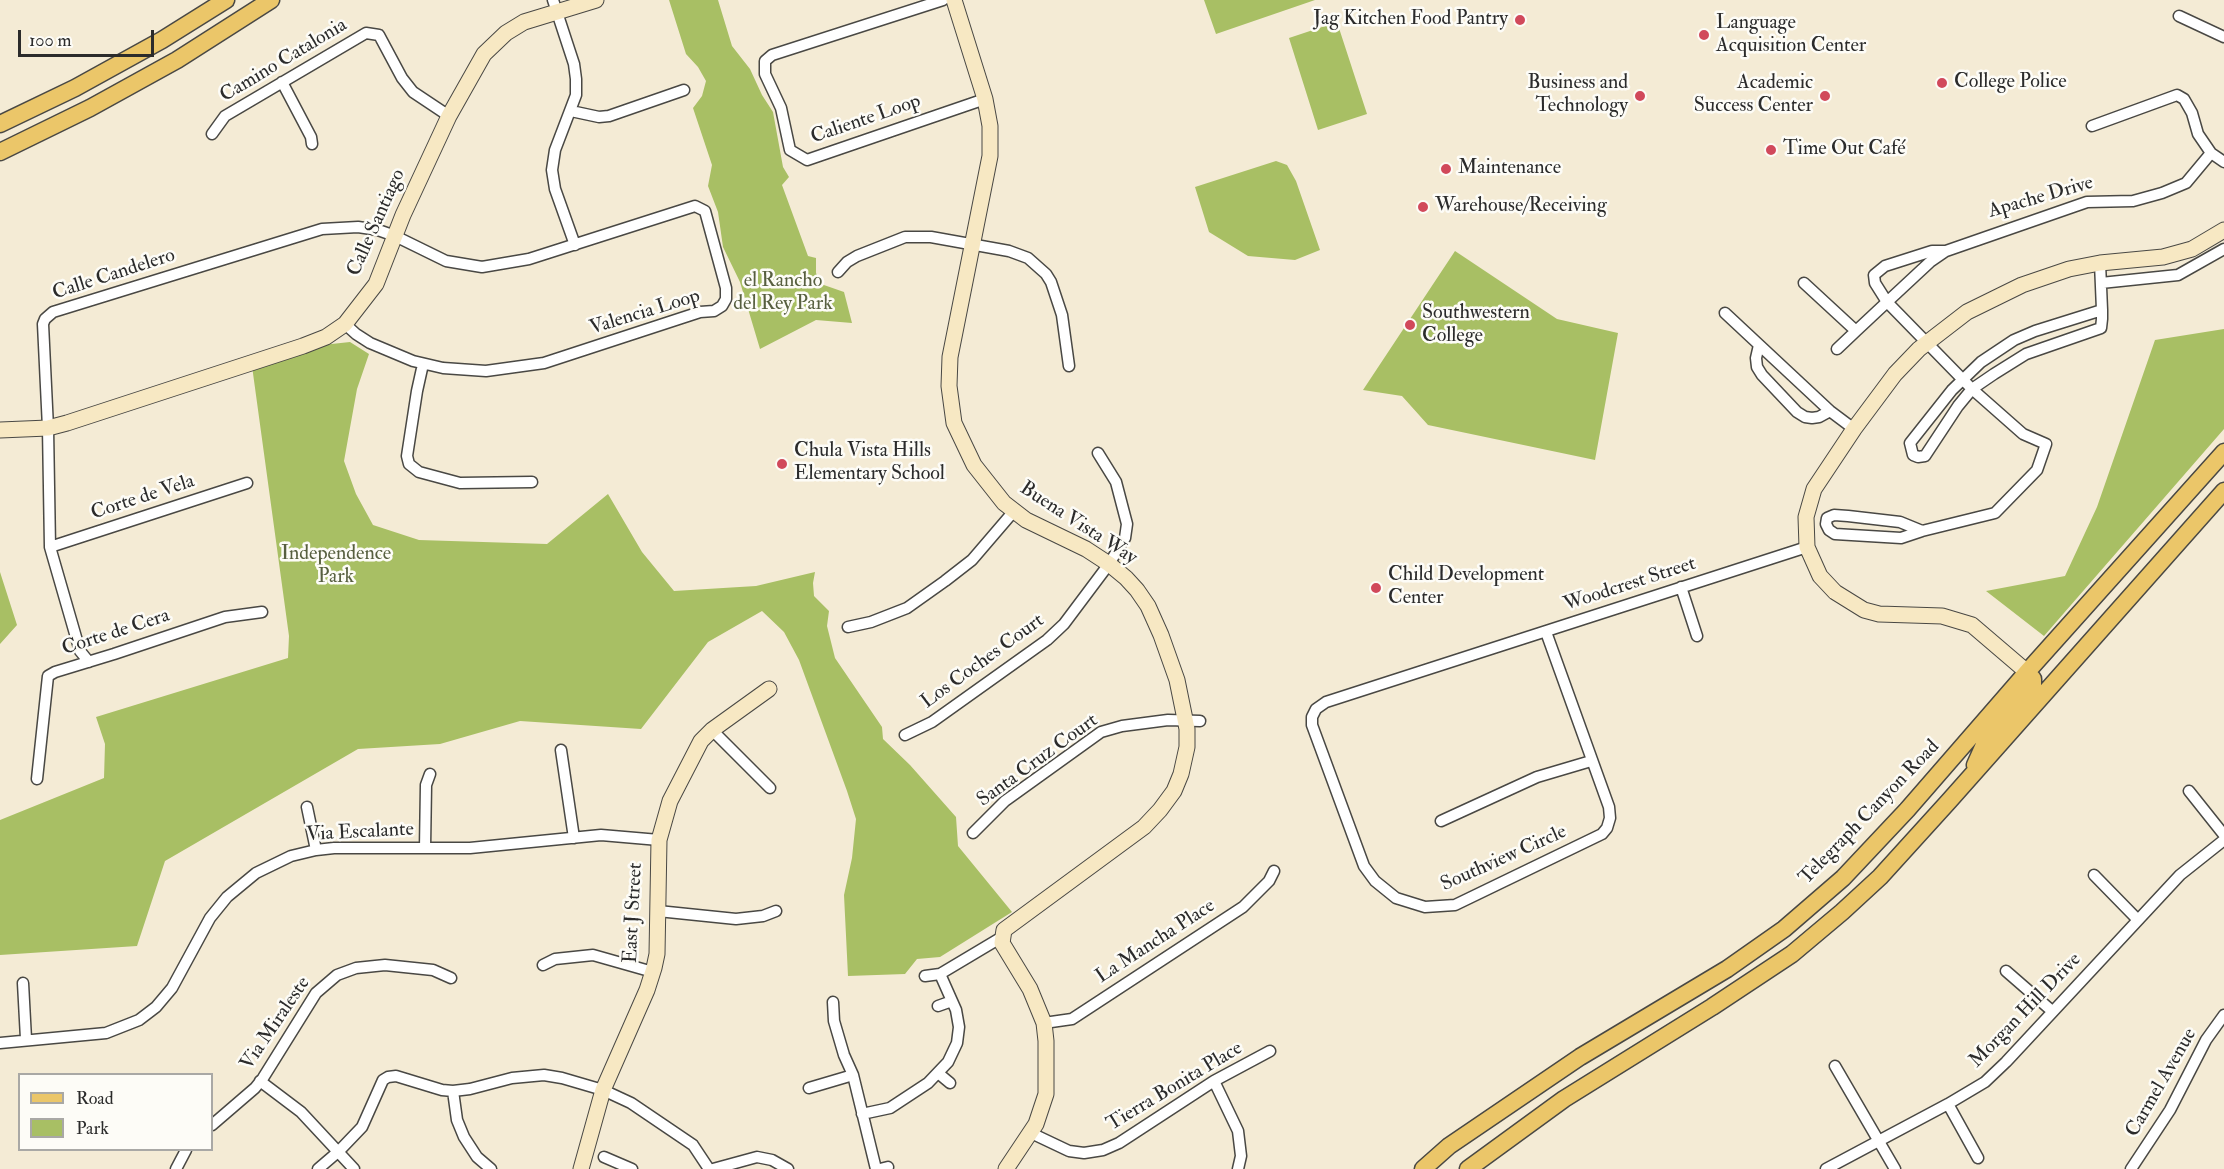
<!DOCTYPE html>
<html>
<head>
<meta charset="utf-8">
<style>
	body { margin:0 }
	#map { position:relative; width:2224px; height:1169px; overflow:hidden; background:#f4ebd5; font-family:"IM FELL Double Pica",serif }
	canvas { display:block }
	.legend { position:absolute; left:18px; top:1073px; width:195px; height:78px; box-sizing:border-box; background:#fdfcf7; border:2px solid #a9a8a5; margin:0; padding:8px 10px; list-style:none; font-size:18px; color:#2b2b2b }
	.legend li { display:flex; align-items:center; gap:12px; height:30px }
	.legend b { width:30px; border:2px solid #a9a8a5 }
	.scale { position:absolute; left:18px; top:30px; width:136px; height:27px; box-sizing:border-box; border:3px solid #2b2b2b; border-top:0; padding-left:8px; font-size:18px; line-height:21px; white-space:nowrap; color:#2b2b2b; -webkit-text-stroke:4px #fdfcf7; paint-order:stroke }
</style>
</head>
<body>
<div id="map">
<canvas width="2224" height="1169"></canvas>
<ul class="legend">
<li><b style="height:8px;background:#ebc669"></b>Road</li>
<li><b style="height:16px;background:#a8bf64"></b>Park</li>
</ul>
<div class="scale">100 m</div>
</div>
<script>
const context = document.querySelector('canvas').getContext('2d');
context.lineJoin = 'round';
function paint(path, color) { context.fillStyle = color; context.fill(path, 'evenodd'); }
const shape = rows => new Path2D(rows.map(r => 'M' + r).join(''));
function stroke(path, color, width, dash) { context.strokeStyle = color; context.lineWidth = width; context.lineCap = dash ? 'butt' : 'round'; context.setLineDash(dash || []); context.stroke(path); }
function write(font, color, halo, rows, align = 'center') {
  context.font = font + ' "IM FELL Double Pica",serif'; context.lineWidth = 5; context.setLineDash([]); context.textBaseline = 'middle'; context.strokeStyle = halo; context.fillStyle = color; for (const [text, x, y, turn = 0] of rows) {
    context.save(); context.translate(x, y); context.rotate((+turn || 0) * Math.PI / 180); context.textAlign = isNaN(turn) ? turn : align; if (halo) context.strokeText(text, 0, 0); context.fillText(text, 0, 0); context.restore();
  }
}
paint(shape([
	[669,0,718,0,732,46,750,69,762,95,773,112,783,167,789,177,782,185,808,256,816,258,816,273,821,284,844,292,852,323,816,320,760,349,740,282,723,247,718,212,708,186,712,165,693,108,702,96,706,81,698,67,686,54],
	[1204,0,1315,0,1216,34],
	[1337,22,1367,114,1318,130,1289,38],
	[1276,161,1287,165,1296,181,1320,250,1295,260,1248,256,1209,232,1195,187],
	[1455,251,1557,319,1618,333,1595,460,1428,425,1402,396,1363,390],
	[2224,329,2224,429,2044,636,1986,591,2065,576,2097,507,2155,340],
	[350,342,369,354,357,389,344,461,356,494,373,525,419,540,547,544,608,494,642,552,674,591,756,586,815,572,813,583,814,596,829,611,827,626,835,658,882,727,883,739,910,765,956,817,958,846,1012,912,940,957,917,959,905,974,848,976,844,895,852,858,856,819,847,791,799,660,784,632,762,611,708,642,641,729,520,721,440,744,358,749,165,861,137,946,0,955,0,820,104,778,105,744,96,717,288,658,289,636,252,366,313,346],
	[0,572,17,625,0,644]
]), '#a8bf64');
const street = shape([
	[553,0,574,64,576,79,576,95,555,150,552,170,555,189,575,245],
	[943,0,772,55,765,61,765,74,781,108,790,150,807,160,985,99],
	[2179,16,2224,37],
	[282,82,311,137,312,144],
	[571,111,599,117,609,116,684,90],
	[2092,126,2177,95,2184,99,2192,113,2198,134,2211,153,2224,162],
	[212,134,225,116,366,33,379,35,402,78,413,92,449,116],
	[2100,263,2102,310,2102,319,2101,328,2026,354,1994,374,1972,389,1958,406,1925,456,1918,457,1913,455,1910,443,1952,390,1981,362,2014,340,2035,331,2102,310],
	[838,272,847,262,857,256,905,237,931,237,1009,251,1028,258,1046,274,1051,282,1062,315,1069,366],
	[1804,283,1856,331,1887,302,1875,283,1874,275,1885,266,1932,251,1946,251],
	[2101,283,2178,275,2224,249],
	[1725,313,1830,411,1854,429],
	[1759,345,1756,358,1757,367,1762,375,1797,412,1805,417,1812,418,1819,417,1830,411],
	[1837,349,1856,331],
	[423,364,417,391,407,456,409,464,419,472,460,483,532,482],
	[1922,531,1901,538,1835,534,1829,530,1826,524,1827,518,1834,515,1848,516,1900,522,1922,531,1995,513,2037,470,2046,444,2023,434,1972,389,1887,302,1930,262,1946,251,2087,202,2133,201,2162,193,2186,183,2211,153],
	[50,547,247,483],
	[1681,587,1697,636],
	[848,627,871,622,907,608,945,581,972,560,1014,511],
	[1546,632,1609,807,1610,818,1607,828,1602,834,1455,905,1425,907,1396,898,1375,881,1364,866,1312,725,1312,717,1316,709,1326,702,1807,547],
	[89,662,80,651,50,547,48,428,43,324,45,319,53,312,322,229,358,227,378,230,395,236,446,261,482,267,529,259,695,206,705,211,726,288,726,299,722,306,714,311,700,312,544,363,486,371,443,368,413,361,370,343,356,334,345,324],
	[712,730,770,788],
	[905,735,932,722,1047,640,1064,624,1109,564,1125,538,1127,524,1116,482,1098,453],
	[561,750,574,838],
	[37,779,48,676,55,672,114,654,225,617,262,612],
	[2189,791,2224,835],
	[307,807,316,850],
	[1441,821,1537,777,1591,761],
	[973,833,1005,801,1101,732,1122,726,1168,720,1200,721],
	[425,848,426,785,430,774],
	[2094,875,2138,920],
	[658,911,736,919,763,916,776,911],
	[543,965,555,959,593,955,653,972],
	[2006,971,2052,1011],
	[925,976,940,974,1002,937],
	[23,983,26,1039],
	[833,1002,834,1021,844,1055,853,1075,876,1169],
	[938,1006,952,1001],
	[1044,1023,1072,1019,1243,907,1269,881,1274,871],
	[0,1043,106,1033,139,1020,156,1007,172,988,210,918,227,897,256,873,291,856,316,850,334,848,470,848,601,835,659,840],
	[1835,1066,1895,1169],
	[938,1073,950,1083],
	[260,1081,301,1112,354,1169],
	[1214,1081,1238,1131,1241,1156,1238,1169],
	[809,1088,853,1075],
	[453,1091,457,1120,464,1137,477,1157,491,1169],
	[1948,1104,1978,1158],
	[862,1114,890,1108,928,1083,948,1062,957,1043,959,1027,956,1010,940,974],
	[212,1125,255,1088,263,1078,316,993,337,975,356,968,385,965,433,970,451,978],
	[1031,1133,1069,1151,1084,1153,1103,1150,1119,1143,1214,1081,1270,1051],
	[604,1157,632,1169],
	[176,1169,186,1150],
	[318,1169,339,1151,362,1127,383,1080,388,1077,396,1076,442,1090,453,1091,470,1089,512,1078,544,1075,562,1078,603,1090,631,1103,693,1145,709,1169],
	[713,1169,757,1157,772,1160,788,1169],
	[880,1169,888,1167],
	[1826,1169,1948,1104,1985,1082,2006,1062,2180,875,2224,840],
	[2131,1169,2170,1110,2206,1040,2224,1015]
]);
const secondary = shape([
	[954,0,985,99,990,126,990,156,950,357,949,386,954,423,974,465,1004,503,1026,520,1086,549,1109,564,1126,578,1137,590,1148,606,1161,635,1177,680,1187,729,1187,747,1181,774,1174,791,1160,810,1144,827,1004,930,1002,943,1030,989,1044,1023,1046,1041,1046,1094,1036,1124,1006,1169],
	[0,430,48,428,67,423,303,346,326,337,345,324,376,284,403,215,449,116,484,54,506,33,524,22,596,0],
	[2027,672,1972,625,1942,616,1879,614,1864,610,1835,592,1820,576,1807,547,1806,517,1814,489,1854,429,1895,374,1919,349,1967,312,2022,285,2069,269,2100,263,2163,257,2192,249,2224,230],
	[581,1169,603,1090,647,990,654,968,657,954,659,840,670,801,701,741,712,730,769,689]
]);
const primary = shape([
	[0,124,75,88,162,40,226,0],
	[0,152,90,108,177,60,271,0],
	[1975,765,1987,738,2033,685,2033,679,2027,672],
	[1423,1169,1449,1146,1580,1057,1727,969,1784,929,1843,878,1907,810,2027,672,2224,452],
	[1468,1169,1564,1099,1712,1007,1792,954,1842,912,1880,877,1949,801,2224,491]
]);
stroke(street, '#494844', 13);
stroke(secondary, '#494844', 17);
stroke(primary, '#494844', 19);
stroke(street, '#fff', 10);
stroke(secondary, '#f7e8c3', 15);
stroke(primary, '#ebc669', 16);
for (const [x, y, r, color] of [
	[1520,20,6,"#d1495b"],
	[1704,35,6,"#d1495b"],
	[1942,83,6,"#d1495b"],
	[1640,96,6,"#d1495b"],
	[1825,96,6,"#d1495b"],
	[1771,150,6,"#d1495b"],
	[1446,169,6,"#d1495b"],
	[1423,207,6,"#d1495b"],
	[1410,325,6,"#d1495b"],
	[782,464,6,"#d1495b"],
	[1376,588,6,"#d1495b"]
]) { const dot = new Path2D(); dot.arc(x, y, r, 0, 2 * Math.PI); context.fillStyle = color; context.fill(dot); stroke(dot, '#fdfcf7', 2); }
write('20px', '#2b2b2b', '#fdfcf7', [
	["Jag Kitchen Food Pantry",1508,20,"right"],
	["Language",1716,24],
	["Acquisition Center",1716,47],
	["College Police",1954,83],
	["Business and",1628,84,"right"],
	["Technology",1628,107,"right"],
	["Academic",1813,84,"right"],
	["Success Center",1813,107,"right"],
	["Time Out Café",1783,150],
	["Maintenance",1458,169],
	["Warehouse/Receiving",1435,207],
	["Southwestern",1422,314],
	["College",1422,337],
	["Chula Vista Hills",794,452],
	["Elementary School",794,475],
	["Child Development",1388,576],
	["Center",1388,599]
], 'left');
write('20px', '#2b2b2b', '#fdfcf7', [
	["Camino Catalonia",284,61,-31],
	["Caliente Loop",866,120,-19],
	["Apache Drive",2041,198,-16],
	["Calle Santiago",377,223,-66],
	["Calle Candelero",114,275,-18],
	["Valencia Loop",645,313,-17],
	["Corte de Vela",143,498,-18],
	["Buena Vista Way",1078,524,33],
	["Woodcrest Street",1630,585,-18],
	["Corte de Cera",116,633,-18],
	["Los Coches Court",983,662,-36],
	["Santa Cruz Court",1038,761,-36],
	["Telegraph Canyon Road",1870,813,-46],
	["Via Escalante",360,833,-3],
	["Southview Circle",1504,859,-24],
	["East J Street",634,913,-87],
	["La Mancha Place",1156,942,-33],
	["Morgan Hill Drive",2026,1011,-46],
	["Via Miraleste",276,1024,-56],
	["Carmel Avenue",2162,1083,-60],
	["Tierra Bonita Place",1175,1087,-31]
]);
write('20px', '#575f3f', '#fdfcf7', [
	["el Rancho",783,282],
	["del Rey Park",783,305],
	["Independence",336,555],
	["Park",336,578]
]);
</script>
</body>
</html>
